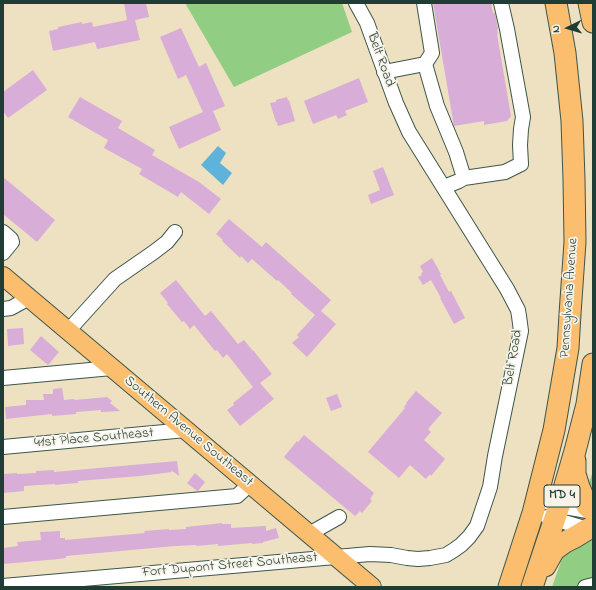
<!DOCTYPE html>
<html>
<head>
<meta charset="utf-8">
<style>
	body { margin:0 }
	#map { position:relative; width:596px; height:590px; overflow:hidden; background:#ede1c1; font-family:"Indie Flower",sans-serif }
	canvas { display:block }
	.frame { position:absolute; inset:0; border:4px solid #1f3d34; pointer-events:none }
	.north { position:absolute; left:548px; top:8px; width:40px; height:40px; -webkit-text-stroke:3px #f7f3e8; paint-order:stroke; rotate:265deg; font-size:11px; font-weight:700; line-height:16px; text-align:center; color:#1f3d34 }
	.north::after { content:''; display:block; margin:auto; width:14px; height:18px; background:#1f3d34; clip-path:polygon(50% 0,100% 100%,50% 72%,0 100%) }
</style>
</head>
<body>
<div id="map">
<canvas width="596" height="590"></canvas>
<div class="frame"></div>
<div class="north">N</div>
</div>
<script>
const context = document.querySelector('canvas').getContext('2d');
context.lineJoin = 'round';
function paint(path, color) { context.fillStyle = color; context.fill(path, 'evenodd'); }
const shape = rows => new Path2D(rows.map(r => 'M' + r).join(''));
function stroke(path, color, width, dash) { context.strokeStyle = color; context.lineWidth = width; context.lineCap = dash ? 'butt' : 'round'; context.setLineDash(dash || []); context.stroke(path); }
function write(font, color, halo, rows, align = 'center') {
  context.font = font + ' "Indie Flower",sans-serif'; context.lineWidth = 3.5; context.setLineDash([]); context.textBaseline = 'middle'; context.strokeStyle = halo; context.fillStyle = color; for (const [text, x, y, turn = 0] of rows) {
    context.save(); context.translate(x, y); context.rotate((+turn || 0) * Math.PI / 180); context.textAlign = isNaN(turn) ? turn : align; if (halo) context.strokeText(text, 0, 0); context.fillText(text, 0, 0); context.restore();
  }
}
paint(shape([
	[185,3,342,3,352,32,234,87],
	[593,471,593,587,552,587]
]), '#91ce83');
paint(shape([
	[218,146,226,153,220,163,232,173,223,185,201,165]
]), '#5fb3db');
paint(shape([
	[124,3,146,3,149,17,135,20,140,40,97,49,95,42,53,51,49,31,58,29,58,27,82,22,82,24,92,22,93,27,127,20],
	[433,3,491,3,493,13,495,13,498,29,497,30,498,34,497,34,511,116,507,121,484,125,484,121,454,126],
	[181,28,199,67,206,63,225,106,213,111,221,130,179,149,169,127,203,112,186,75,178,79,160,37],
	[33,70,47,90,8,118,3,111,3,92],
	[359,78,368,102,345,111,347,115,338,119,336,115,313,124,304,101],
	[80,97,122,121,118,128,155,150,152,155,199,182,221,199,209,214,181,192,178,197,139,174,142,169,104,148,108,140,68,117],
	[287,97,288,101,289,100,295,121,278,126,277,122,276,122,270,103,276,102,276,100],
	[383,167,394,195,371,204,368,195,380,190,373,171],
	[3,177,55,220,37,242,3,214],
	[229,219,262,247,266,242,331,300,321,311,336,324,307,357,292,343,299,337,297,335,315,315,291,294,292,293,278,280,277,281,252,259,248,263,241,256,240,258,222,241,223,240,216,234],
	[432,258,441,274,440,275,449,292,451,291,465,318,454,324,440,298,441,298,431,280,423,285,418,277,422,275,421,273,423,272,420,266],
	[176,280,205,316,211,311,238,344,244,340,253,351,253,350,272,374,260,383,274,399,240,426,227,410,234,405,233,403,253,387,227,354,223,358,217,350,215,351,194,325,190,329,184,321,182,322,167,304,168,303,160,293],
	[23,328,24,344,8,346,7,329],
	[41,336,59,352,48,365,30,350],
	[62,388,64,400,74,399,75,400,107,397,112,401,110,403,120,411,101,412,101,410,76,412,76,414,52,416,52,414,6,419,5,407,26,405,26,400,44,400,43,394,53,394,53,389],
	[416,391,442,413,428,429,431,432,424,440,445,459,431,476,430,474,426,479,410,465,399,478,368,452,405,408,404,407,407,403,406,403],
	[337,394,342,407,331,411,326,398],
	[304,435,374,493,370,499,372,501,362,513,360,511,355,516,284,457,297,441,298,442],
	[177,461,179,476,171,470,172,472,140,476,78,481,78,483,64,484,55,485,55,484,24,486,24,491,3,493,3,474,17,473,17,474,36,473,36,471,54,470,54,472],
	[195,473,205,482,198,491,197,491,187,483],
	[222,523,222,524,231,524,231,528,266,526,266,531,276,528,279,538,263,542,263,543,252,544,252,543,218,546,218,544,196,546,196,545,175,546,66,556,66,558,59,559,3,564,3,548,18,546,17,542,41,540,40,532,60,531,60,538,65,538,65,540,145,533,144,531,169,529,169,530,186,529,186,527]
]), '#d8add7');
const minor = shape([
	[425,64,437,106,456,152,464,178],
	[384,72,425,64,432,53,424,3],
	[444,187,459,181,464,178,505,172,521,164,520,145,521,129,523,117,507,29,501,3],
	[3,232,11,239,12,242,3,253],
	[3,309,11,308,29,298],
	[68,331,115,279,154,252,167,242,175,232],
	[3,378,112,368],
	[3,447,186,430],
	[537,499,559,506,593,512],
	[3,517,237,496,250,484],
	[547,517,588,529,593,529],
	[309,534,339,517],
	[3,586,370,554,391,555,407,558,418,559,430,558,446,555,454,550,461,545,469,537,477,526,490,487,495,456,521,331,519,316,518,310,507,289,409,132,396,103,367,23,356,3],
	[585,587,593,585]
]);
const major = shape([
	[3,276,372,587]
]);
const highway = shape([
	[589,3,593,22],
	[575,461,575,474,579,487,587,506,593,511],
	[545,566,554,550,565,542,575,537,588,529],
	[509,587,533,513,554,430,568,348,570,314,575,242,574,179,572,121,565,53,556,3],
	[532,587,559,506,575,451,587,404,593,364]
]);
stroke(minor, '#3e5649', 16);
stroke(major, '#3e5649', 20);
stroke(highway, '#3e5649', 23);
stroke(minor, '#fff', 14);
stroke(major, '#fbbd6e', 18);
stroke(highway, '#fbbd6e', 21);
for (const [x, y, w] of [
	[562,496,36]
]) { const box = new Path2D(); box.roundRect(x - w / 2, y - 11, w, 22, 3); context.fillStyle = '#f7f3e8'; context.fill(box); stroke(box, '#1f3d34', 1); }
write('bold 13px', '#1f3d34', null, [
	["MD 4",562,496]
]);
write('14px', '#1f3d34', '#f7f3e8', [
	["Belt Road",380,60,70],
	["Pennsylvania Avenue",570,298,-86],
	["Belt Road",514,358,-80],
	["Southern Avenue Southeast",188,432,40],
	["41st Place Southeast",94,439,-5],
	["Fort Dupont Street Southeast",230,566,-5]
]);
</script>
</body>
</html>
